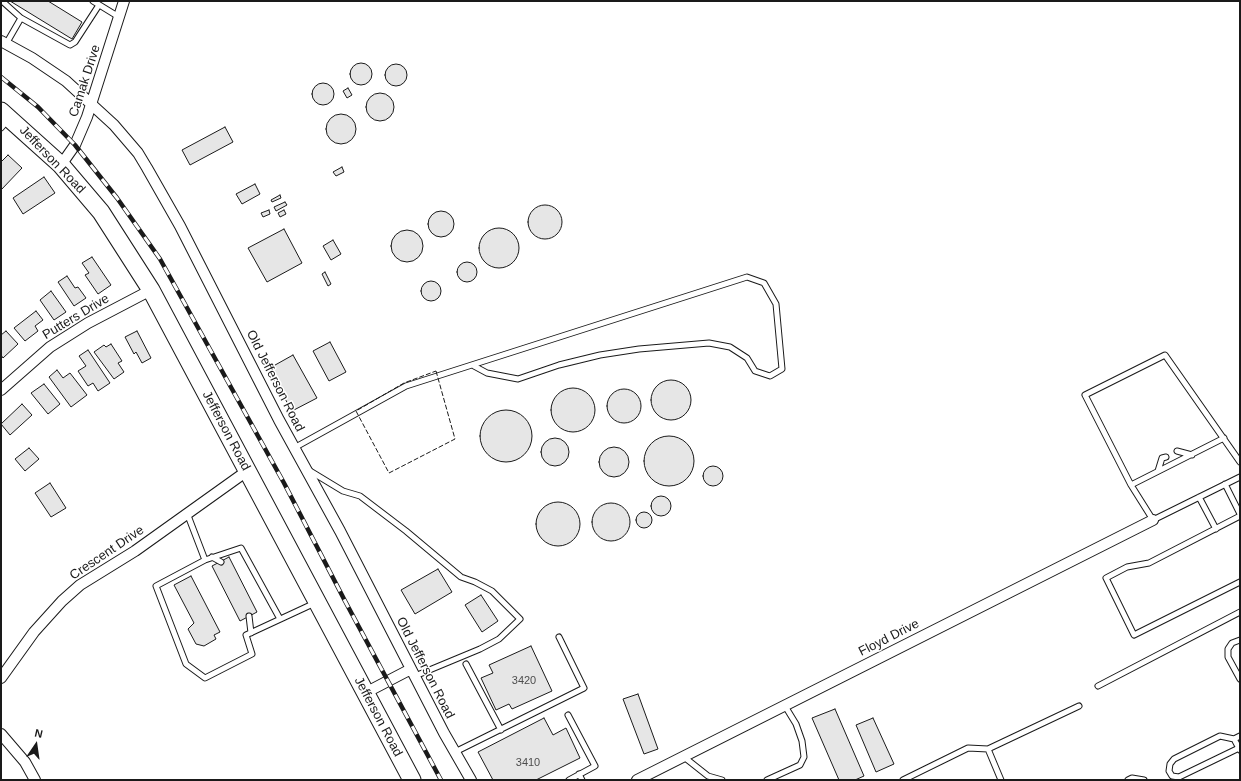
<!DOCTYPE html>
<html>
<head>
<meta charset="utf-8">
<style>
	body { margin:0 }
	#map { position:relative; width:1241px; height:781px; overflow:hidden; background:#fff; font-family:Arial,sans-serif }
	canvas { display:block }
	.frame { position:absolute; inset:0; border:2px solid #1a1a1a; pointer-events:none }
	.north { position:absolute; left:16px; top:725px; width:40px; height:40px; -webkit-text-stroke:3px #fff; paint-order:stroke; rotate:13deg; font-size:11px; font-weight:700; line-height:16px; text-align:center; color:#1a1a1a }
	.north::after { content:''; display:block; margin:auto; width:14px; height:18px; background:#1a1a1a; clip-path:polygon(50% 0,100% 100%,50% 72%,0 100%) }
</style>
</head>
<body>
<div id="map">
<canvas width="1241" height="781"></canvas>
<div class="frame"></div>
<div class="north">N</div>
</div>
<script>
const context = document.querySelector('canvas').getContext('2d');
context.lineJoin = 'round';
function paint(path, color) { context.fillStyle = color; context.fill(path, 'evenodd'); }
const shape = rows => new Path2D(rows.map(r => 'M' + r).join(''));
function stroke(path, color, width, dash) { context.strokeStyle = color; context.lineWidth = width; context.lineCap = dash ? 'butt' : 'round'; context.setLineDash(dash || []); context.stroke(path); }
function write(font, color, halo, rows, align = 'center') {
  context.font = font + ' Arial,sans-serif'; context.lineWidth = 3; context.setLineDash([]); context.textBaseline = 'middle'; context.strokeStyle = halo; context.fillStyle = color; for (const [text, x, y, turn = 0] of rows) {
    context.save(); context.translate(x, y); context.rotate((+turn || 0) * Math.PI / 180); context.textAlign = isNaN(turn) ? turn : align; if (halo) context.strokeText(text, 0, 0); context.fillText(text, 0, 0); context.restore();
  }
}
const building = shape([
	[10,1,48,1,82,22,72,39,10,1],
	'350 74a11 11 0 1 1 22 0a11 11 0 1 1-22 0Z',
	'385 75a11 11 0 1 1 22 0a11 11 0 1 1-22 0Z',
	'312 94a11 11 0 1 1 22 0a11 11 0 1 1-22 0Z',
	[348,88,352,95,347,98,343,91,348,88],
	'366 107a14 14 0 1 1 28 0a14 14 0 1 1-28 0Z',
	'326 129a15 15 0 1 1 30 0a15 15 0 1 1-30 0Z',
	[225,127,233,142,190,165,182,150,225,127],
	[8,155,22,168,1,190,1,162,8,155],
	[342,167,344,172,336,176,333,172,342,167],
	[44,177,55,193,23,214,13,198,44,177],
	[255,184,260,194,242,204,236,194,255,184],
	[280,195,281,198,272,202,271,200,280,195],
	[285,202,287,205,276,211,274,207,285,202],
	'528 222a17 17 0 1 1 34 0a17 17 0 1 1-34 0Z',
	[269,210,270,214,263,217,261,213,269,210],
	[284,210,286,214,280,217,278,213,284,210],
	'428 224a13 13 0 1 1 26 0a13 13 0 1 1-26 0Z',
	'479 248a20 20 0 1 1 40 0a20 20 0 1 1-40 0Z',
	[284,229,302,263,267,282,248,248,284,229],
	'391 246a16 16 0 1 1 32 0a16 16 0 1 1-32 0Z',
	[333,240,341,254,331,260,323,246,333,240],
	[92,257,111,285,98,294,85,275,89,273,82,263,92,257],
	'457 272a10 10 0 1 1 20 0a10 10 0 1 1-20 0Z',
	[325,272,331,284,328,286,322,274,325,272],
	[67,276,75,288,78,287,86,298,74,306,58,282,67,276],
	'421 291a10 10 0 1 1 20 0a10 10 0 1 1-20 0Z',
	[51,291,66,312,54,320,40,300,51,291],
	[36,311,43,320,35,326,38,331,25,341,14,328,36,311],
	[6,331,18,344,3,358,1,355,1,335,6,331],
	[137,331,151,358,142,363,136,352,134,354,125,337,137,331],
	[330,342,346,372,329,381,313,351,330,342],
	[111,344,122,361,118,363,124,372,114,379,94,352,104,345,106,347,111,344],
	[88,350,110,383,98,391,93,383,88,386,78,371,86,366,79,356,88,350],
	[293,355,317,398,292,411,268,369,293,355],
	[57,370,63,378,70,373,87,395,71,407,49,377,57,370],
	'651 400a20 20 0 1 1 40 0a20 20 0 1 1-40 0Z',
	[44,384,60,404,48,414,31,393,44,384],
	'551 410a22 22 0 1 1 44 0a22 22 0 1 1-44 0Z',
	'607 406a17 17 0 1 1 34 0a17 17 0 1 1-34 0Z',
	[22,404,32,415,10,435,1,424,22,404],
	'480 436a26 26 0 1 1 52 0a26 26 0 1 1-52 0Z',
	'644 461a25 25 0 1 1 50 0a25 25 0 1 1-50 0Z',
	'541 452a14 14 0 1 1 28 0a14 14 0 1 1-28 0Z',
	'599 462a15 15 0 1 1 30 0a15 15 0 1 1-30 0Z',
	[29,448,39,459,25,471,15,459,29,448],
	'703 476a10 10 0 1 1 20 0a10 10 0 1 1-20 0Z',
	[50,483,66,508,51,517,35,493,50,483],
	'651 506a10 10 0 1 1 20 0a10 10 0 1 1-20 0Z',
	'536 524a22 22 0 1 1 44 0a22 22 0 1 1-44 0Z',
	'592 522a19 19 0 1 1 38 0a19 19 0 1 1-38 0Z',
	'636 520a8 8 0 1 1 16 0a8 8 0 1 1-16 0Z',
	[229,557,257,612,240,621,212,566,229,557],
	[438,569,452,592,415,614,401,590,438,569],
	[191,576,220,632,214,635,216,639,204,646,196,644,188,629,194,623,174,585,191,576],
	[481,595,498,621,482,632,465,605,481,595],
	[531,646,552,691,512,709,509,704,496,710,481,678,493,673,489,665,531,646],
	[638,694,658,749,644,754,623,699,638,694],
	[835,709,864,776,855,780,839,780,812,718,835,709],
	[544,718,553,735,566,728,580,758,536,780,493,780,478,752,544,718],
	[873,718,894,764,876,772,856,725,873,718]
]);
paint(building, '#e6e6e6');
stroke(building, '#1a1a1a', 1);
const lane = shape([
	[2,1,21,18,6,44],
	[93,1,119,17],
	[21,18,70,45,75,42,99,5],
	[1,128,8,120],
	[294,448,406,386,747,277,764,283,776,304,782,369,770,376,755,371,747,358,730,347,709,343,639,349,600,355,559,365,518,379,487,373,474,366],
	[1177,451,1192,455],
	[1240,462,1165,355,1085,395,1131,485,1153,520,1240,477],
	[310,471,343,491,360,496,406,531,461,577,475,582,492,591,520,619,499,639,480,649,415,676],
	[1158,471,1162,458,1166,457],
	[1225,484,1240,514],
	[1131,485,1224,438],
	[1199,497,1216,529],
	[187,513,205,560,156,586,186,664,205,678,252,654,246,635,315,603],
	[1240,516,1149,563,1127,567,1106,578,1134,635,1240,582],
	[212,557,221,562],
	[205,560,241,548,280,619],
	[249,616,251,633],
	[1240,640,1232,643,1228,649,1228,657,1240,679],
	[466,664,501,730],
	[1098,686,1240,612],
	[568,715,595,766,569,780],
	[1240,736,1234,739,1240,750],
	[1234,739,1220,736,1174,759,1170,764,1169,771,1172,776,1179,777,1239,748],
	[988,749,1001,780],
	[455,752,584,688,559,637],
	[684,757,708,776,722,780],
	[579,774,582,780],
	[767,780,800,765,804,757,802,741,796,724,785,706],
	[903,780,968,748,988,749,1079,706],
	[1128,780,1132,778,1144,780]
]);
const street = shape([
	[1,41,32,58,66,81,114,125,138,153,147,168,180,226,279,420,340,531,444,733,471,780],
	[61,165,75,145,87,117,124,1],
	[1,390,50,347,88,323,151,290],
	[1,678,34,632,62,601,80,585,135,551,247,471],
	[365,693,411,669],
	[1,734,25,762,35,780],
	[637,780,1153,520]
]);
const highway = shape([
	[1,111,61,165,101,212,151,290,412,780]
]);
stroke(lane, '#1a1a1a', 7);
stroke(street, '#1a1a1a', 12);
stroke(highway, '#1a1a1a', 19);
stroke(lane, '#fff', 5);
stroke(street, '#fff', 10);
stroke(highway, '#fff', 17);
const rail = shape([
	[1,77,38,107,75,145,117,198,160,259,284,483,345,601,441,780]
]);
stroke(rail, '#1a1a1a', 4.5);
stroke(rail, '#fff', 3, [9]);
stroke(shape([
	[436,371,455,439,389,473,356,411,404,383,436,371]
]), '#1a1a1a', 1, [5, 2]);
write('11px', '#4d4d4d', null, [
	["3420",524,681],
	["3410",528,763]
]);
write('13px', '#1a1a1a', '#fff', [
	["Camak Drive",85,81,-72],
	["Jefferson Road",52,160,46],
	["Putters Drive",76,317,-31],
	["Old Jefferson Road",275,381,63],
	["Jefferson Road",226,431,62],
	["Crescent Drive",107,553,-34],
	["Floyd Drive",889,638,-27],
	["Old Jefferson Road",425,668,63],
	["Jefferson Road",378,717,62]
]);
</script>
</body>
</html>
